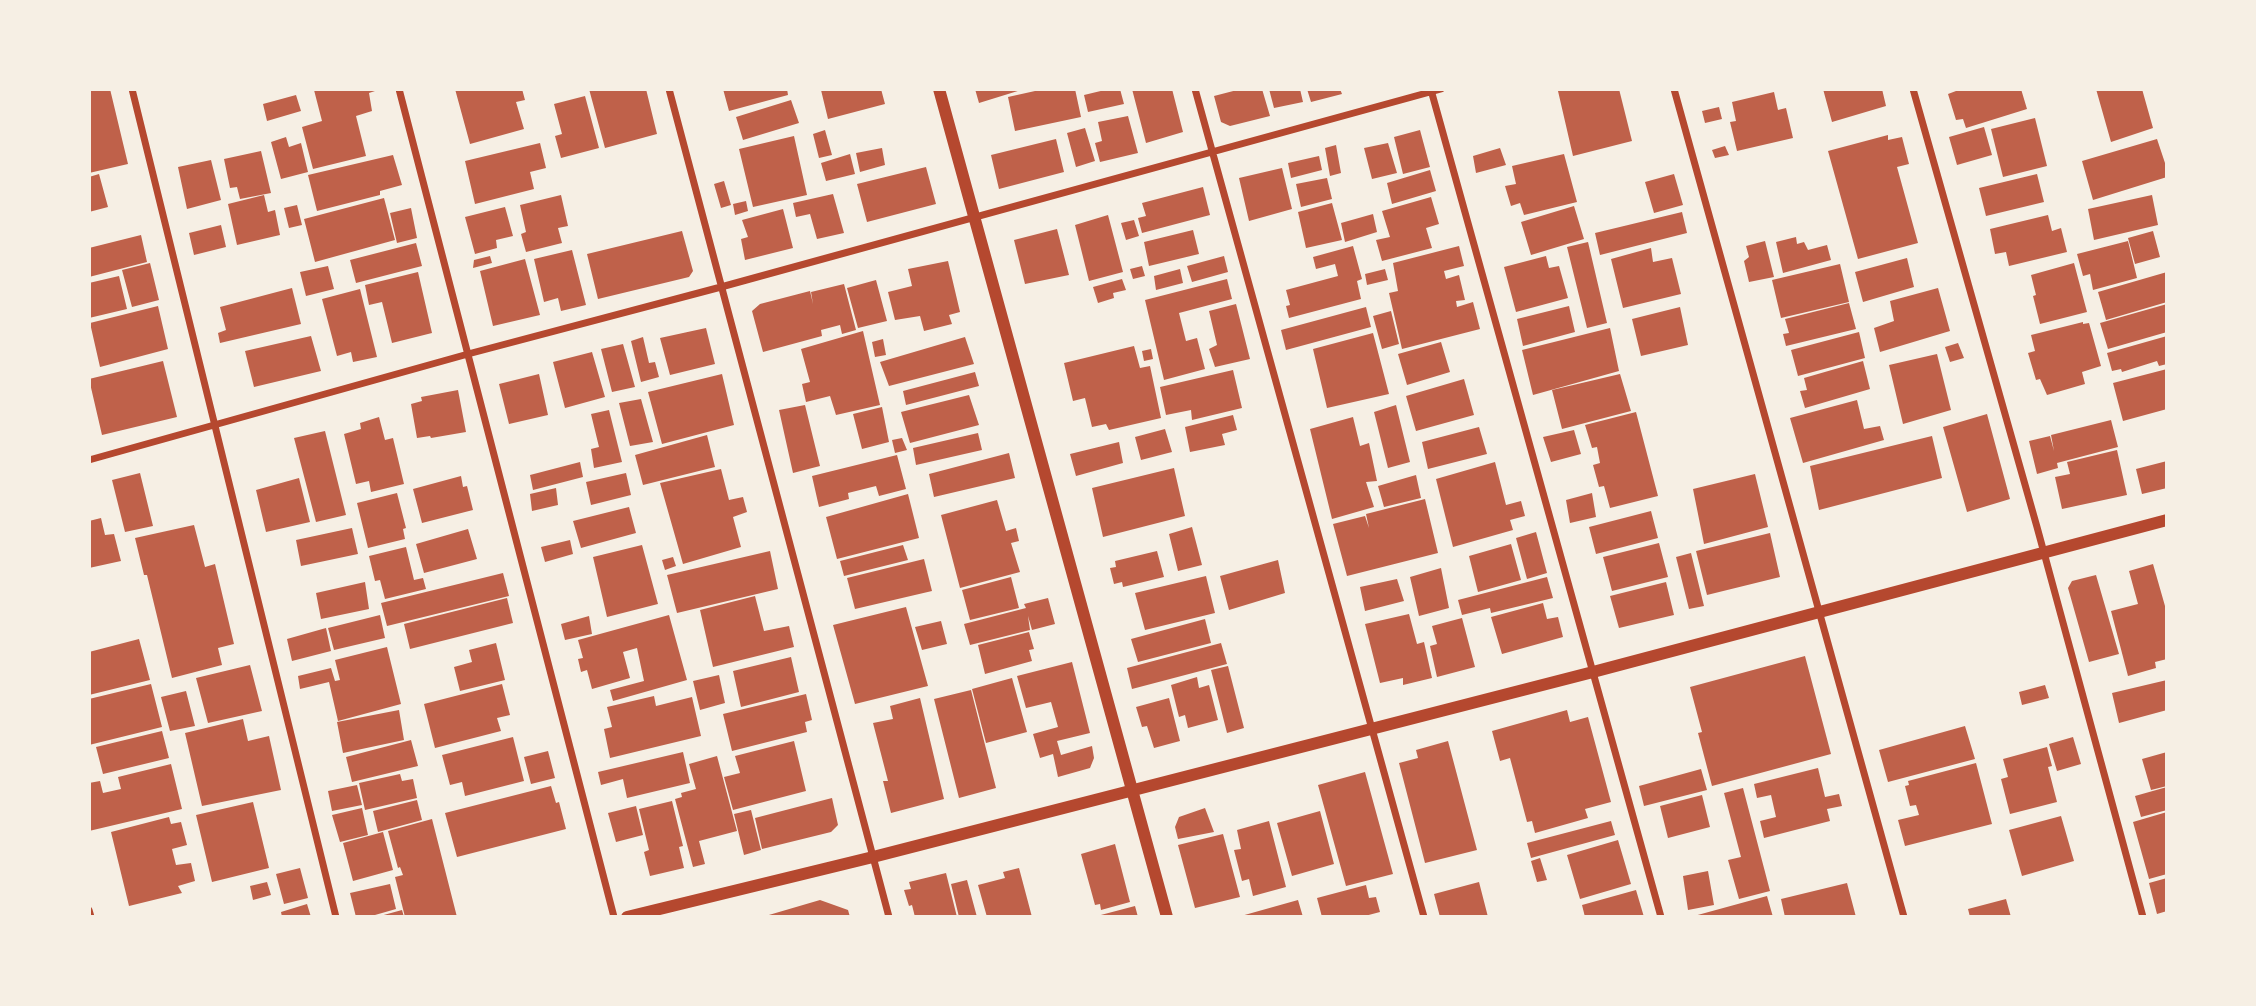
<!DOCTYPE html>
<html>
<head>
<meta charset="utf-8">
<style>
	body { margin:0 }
	#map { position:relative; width:2256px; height:1006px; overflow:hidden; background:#f6efe4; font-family:"Source Sans 3",sans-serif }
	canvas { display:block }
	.frame { position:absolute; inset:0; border:91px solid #f6efe4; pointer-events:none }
</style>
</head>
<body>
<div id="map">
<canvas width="2256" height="1006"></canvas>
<div class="frame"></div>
</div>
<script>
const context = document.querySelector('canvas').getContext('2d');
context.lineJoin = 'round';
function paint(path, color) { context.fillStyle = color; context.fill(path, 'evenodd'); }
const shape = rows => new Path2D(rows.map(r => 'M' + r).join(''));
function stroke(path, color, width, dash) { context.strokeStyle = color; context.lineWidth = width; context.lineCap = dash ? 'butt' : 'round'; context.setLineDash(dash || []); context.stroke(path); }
paint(shape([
	[95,89,110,89,128,164,89,173,89,91],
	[381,89,369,93,372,111,356,116,366,156,313,169,302,127,322,121,314,90],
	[455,89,522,89,525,100,516,102,524,129,470,144],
	[589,89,646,89,657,134,605,148],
	[723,89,787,89,788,95,729,111],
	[881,89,885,104,828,119,821,90],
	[975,89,1021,89,1021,90,979,103],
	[1044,89,1075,89,1081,117,1015,131,1008,97],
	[1109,89,1120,89,1124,104,1088,112,1084,95],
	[1132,89,1172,89,1183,132,1146,143],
	[1241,89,1262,89,1270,116,1230,126,1221,122,1214,96],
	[1269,89,1300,89,1303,102,1274,108],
	[1307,89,1340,89,1342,94,1311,102],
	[1563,89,1619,89,1632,141,1573,156,1558,91],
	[1823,89,1882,89,1886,106,1832,122],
	[1955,89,2021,89,2027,109,1966,128,1963,119,1956,120,1948,94,1956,91],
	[2096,89,2142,89,2153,128,2111,142],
	[1774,92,1778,110,1786,108,1793,138,1737,151,1730,122,1736,121,1732,102],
	[296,95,301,111,267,121,263,104],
	[585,96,599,148,561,158,555,136,562,134,554,104],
	[791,100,799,123,743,140,736,117],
	[1719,107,1722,119,1705,123,1702,111],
	[1128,116,1138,153,1100,162,1095,143,1102,141,1098,122],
	[2035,118,2047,166,2003,177,1991,129],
	[1984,127,1992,155,1957,165,1949,137],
	[1085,128,1095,161,1076,167,1067,133],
	[825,130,832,155,819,158,813,134],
	[1420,130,1430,167,1403,174,1394,137],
	[1888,135,1888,140,1902,137,1909,164,1897,167,1918,243,1858,259,1828,151],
	[794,136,807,195,753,207,739,149],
	[286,137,289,147,301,143,308,172,281,179,271,142],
	[1056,139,1064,172,999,189,991,155],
	[2157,139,2167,169,2167,177,2093,200,2082,161],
	[540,143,546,168,530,172,534,189,475,204,465,161],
	[1388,143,1397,173,1372,179,1364,148],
	[1336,145,1341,173,1330,176,1325,148],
	[1725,146,1729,155,1715,158,1712,150],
	[882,148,885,165,860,172,856,153],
	[1500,148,1506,165,1476,173,1473,156],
	[261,151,271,193,240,199,237,187,230,188,224,159],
	[850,154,855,174,826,181,821,163],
	[1564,154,1577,202,1524,215,1520,203,1511,206,1505,186,1516,184,1512,166],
	[393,155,402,185,380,191,380,195,317,211,308,175],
	[1319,156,1322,170,1291,178,1288,163],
	[211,160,221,200,187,209,178,167],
	[926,167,936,204,867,222,857,184],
	[1282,168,1292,209,1249,221,1239,178],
	[1430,170,1436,191,1392,204,1387,183],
	[99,174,108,207,89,212,89,177],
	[1674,174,1683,205,1654,213,1645,182],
	[2037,174,2044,202,1986,216,1979,188],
	[1327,178,1332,199,1301,207,1296,184],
	[724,181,731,205,721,208,714,184],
	[1203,187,1210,215,1142,233,1138,218,1146,216,1142,203],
	[833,194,844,233,817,239,810,214,796,217,793,203],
	[264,195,268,212,275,210,280,235,237,245,228,204],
	[561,195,568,226,558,228,562,243,526,252,521,234,526,232,520,205],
	[2152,195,2158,225,2094,240,2088,209],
	[1431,197,1439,224,1426,228,1432,248,1382,261,1376,240,1390,237,1382,211],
	[384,198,395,240,315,262,304,219],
	[746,201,748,211,735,215,733,204],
	[1332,203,1342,240,1306,248,1298,212],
	[297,205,302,225,289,228,284,208],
	[1574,206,1584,239,1531,255,1521,222],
	[505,207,513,236,496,240,497,248,475,254,465,217],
	[411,208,417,238,397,243,390,213],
	[783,209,793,248,745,260,741,239,748,237,742,220],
	[1682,212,1687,233,1600,255,1595,233],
	[1373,214,1377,232,1345,242,1341,223],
	[1108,215,1123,272,1089,281,1075,225],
	[2048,215,2052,231,2061,228,2067,252,2009,266,2006,252,1995,254,1990,229],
	[1134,220,1139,236,1126,240,1121,223],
	[221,225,226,247,194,255,189,233],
	[1057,229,1069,275,1025,284,1014,240],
	[1193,230,1199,254,1149,266,1144,242],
	[682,231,693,271,689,277,598,299,587,254],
	[2153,231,2160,257,2135,264,2128,238],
	[141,235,147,262,89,277,89,248],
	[1796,237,1797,244,1804,242,1808,250,1827,245,1831,260,1783,273,1776,242],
	[1765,241,1774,277,1749,282,1744,261,1749,257,1746,246],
	[2128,241,2137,278,2093,290,2090,274,2083,276,2077,254],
	[1588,242,1607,323,1587,328,1567,247],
	[416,243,422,266,356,283,350,260],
	[1353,246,1362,279,1357,281,1361,299,1289,318,1286,306,1290,305,1286,290,1338,276,1335,264,1316,269,1313,257],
	[1459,246,1464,266,1444,271,1446,279,1459,275,1465,300,1456,301,1457,307,1473,302,1480,329,1402,349,1389,293,1398,291,1393,263],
	[1651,248,1653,262,1672,258,1681,294,1623,308,1611,259],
	[572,250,586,305,561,311,558,298,544,302,534,259],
	[490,256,492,263,473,268,474,260],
	[1224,256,1228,272,1192,282,1187,266],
	[1546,256,1549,268,1559,266,1568,298,1516,312,1504,267],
	[1907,258,1914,287,1863,302,1855,272],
	[525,259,540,315,493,326,480,271],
	[948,261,960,312,949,315,952,324,924,331,920,316,895,320,888,292,912,286,908,269],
	[150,263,159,300,132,307,122,270],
	[2074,263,2087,312,2040,324,2033,296,2036,295,2031,275],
	[1840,264,1849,302,1781,318,1772,280],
	[328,266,334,289,306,296,300,272],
	[1142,266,1145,276,1133,279,1130,269],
	[1180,269,1183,283,1156,290,1154,276],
	[1385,269,1388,280,1367,285,1365,274],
	[418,272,432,333,392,343,382,302,369,305,365,285],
	[2167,272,2167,302,2106,320,2098,292],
	[119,276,127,309,89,318,89,283],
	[1122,279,1126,290,1113,293,1114,298,1098,303,1093,287],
	[1227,279,1232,299,1179,313,1186,341,1197,338,1205,369,1164,380,1145,300],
	[876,280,887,321,858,328,847,288],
	[844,284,856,330,842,334,840,325,821,330,822,336,763,352,752,311,760,304,810,291,813,304,811,292],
	[292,288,301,324,220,343,218,333,226,330,220,307],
	[1938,288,1950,331,1880,352,1874,328,1894,321,1890,301],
	[360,289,377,357,353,362,351,352,337,356,322,299],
	[1849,303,1856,329,1786,346,1783,334,1789,333,1785,319],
	[1236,304,1250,359,1215,367,1209,349,1217,345,1209,311],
	[2167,304,2167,332,2108,349,2100,323],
	[158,306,168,349,100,367,90,323],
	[1569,306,1575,332,1523,346,1517,319],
	[1366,307,1371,327,1286,350,1281,330],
	[1680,307,1688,345,1641,356,1632,319],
	[1391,311,1399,344,1382,349,1373,316],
	[2083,322,2083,324,2089,323,2101,366,2082,372,2085,384,2047,395,2040,379,2036,380,2028,353,2035,351,2031,335],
	[706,328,715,364,670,375,660,338],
	[1610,328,1619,371,1533,395,1522,350],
	[863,331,880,405,836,415,830,396,806,402,802,384,810,382,801,349],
	[1859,332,1865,358,1798,376,1791,350],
	[1373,333,1389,394,1327,408,1313,349],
	[311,336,321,371,254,387,245,351],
	[2167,336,2167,364,2159,366,2157,361,2122,372,2121,369,2112,371,2107,353],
	[643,337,649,363,655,362,659,377,641,382,631,341],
	[965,337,974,364,889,386,880,362],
	[883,339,886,355,875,357,872,342],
	[1441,342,1450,372,1407,385,1398,354],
	[1958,343,1964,358,1950,362,1945,347],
	[623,344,635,387,612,392,601,349],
	[1134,346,1140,368,1150,366,1161,418,1109,430,1106,424,1092,427,1085,398,1073,401,1064,363],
	[1151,349,1153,359,1144,361,1142,351],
	[592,352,605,397,565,408,553,362],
	[1937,354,1951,410,1903,424,1889,365],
	[163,361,177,417,102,435,89,379],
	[1863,361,1870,389,1805,408,1800,391,1807,390,1804,378],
	[2167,369,2167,409,2123,421,2113,383],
	[1233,370,1242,408,1192,420,1191,410,1166,415,1160,387],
	[975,372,979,386,906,405,903,391],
	[539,374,548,415,509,424,499,384],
	[722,374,734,425,662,444,648,392],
	[1620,374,1631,411,1562,429,1552,390],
	[1464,379,1474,415,1416,431,1406,396],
	[458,390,466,432,431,438,430,436,417,438,411,404,422,401,421,397],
	[969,395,979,425,910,443,901,412],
	[641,399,653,442,630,446,619,403],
	[1857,400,1864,429,1880,426,1884,440,1803,463,1790,418],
	[805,405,820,466,793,473,779,410],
	[1396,405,1410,462,1388,468,1374,412],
	[882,407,889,442,862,449,853,414],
	[609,410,622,462,594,468,591,449,599,447,591,414],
	[1636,412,1658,496,1610,508,1604,486,1599,487,1593,465,1600,463,1597,447,1592,448,1585,425],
	[1987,414,2010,499,1967,512,1943,427],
	[1233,415,1237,430,1222,434,1225,445,1190,452,1185,427],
	[379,417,385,440,393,438,404,484,371,492,369,481,356,484,344,434,361,429,360,423],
	[1353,417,1360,446,1369,443,1377,481,1366,482,1374,507,1332,519,1310,429],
	[2111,420,2118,447,2057,463,2058,468,2037,474,2029,441,2050,436,2054,451,2051,435],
	[1479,427,1487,454,1428,469,1422,442],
	[1165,429,1172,452,1141,460,1135,437],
	[1574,430,1581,454,1551,462,1543,437],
	[325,431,346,515,316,522,294,438],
	[978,433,982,450,916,465,913,448],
	[707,435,715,467,643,485,635,455],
	[1932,436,1942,478,1819,510,1810,466],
	[902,438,907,450,895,453,892,440],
	[1119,442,1123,463,1076,476,1070,454],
	[2117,450,2127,495,2062,509,2055,477,2070,474,2067,462],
	[1009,453,1015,478,934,497,929,474],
	[897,455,906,489,879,496,876,486,848,493,849,499,819,507,812,476],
	[2167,461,2167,488,2142,494,2136,469],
	[580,462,583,477,533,490,530,475],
	[1495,462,1506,505,1521,501,1525,516,1510,520,1513,530,1453,547,1436,479],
	[1174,468,1185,516,1103,537,1092,488],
	[721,469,729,500,743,497,747,512,733,517,741,547,683,564,660,483],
	[140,473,153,526,125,532,112,480],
	[626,473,631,495,591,505,586,482],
	[1755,474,1768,527,1704,544,1693,489],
	[1416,475,1421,498,1384,507,1378,486],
	[461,476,463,487,467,486,473,510,422,523,413,489],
	[299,478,310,522,266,532,256,490],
	[556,488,558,505,532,511,530,494],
	[397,493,406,528,403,529,405,539,368,548,357,503],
	[1592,493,1596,517,1570,523,1566,500],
	[908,494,919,538,837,559,826,517],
	[1425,499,1438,553,1347,576,1333,524,1365,516,1369,528,1366,514],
	[997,500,1006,531,1016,528,1019,541,1011,543,1020,572,960,588,941,515],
	[629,507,636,533,581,548,573,521],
	[1651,511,1658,538,1596,554,1589,527],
	[101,518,105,535,114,534,121,561,89,568,89,521],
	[194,525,205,567,215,564,234,644,218,648,222,665,172,678,147,575,144,575,135,538],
	[1192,527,1202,565,1178,571,1169,534],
	[352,528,358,554,301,566,296,540],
	[468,529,477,559,424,573,416,544],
	[1536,532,1547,573,1527,579,1516,538],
	[1770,533,1780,577,1707,595,1696,551],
	[570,540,573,554,545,562,541,547],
	[1659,543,1668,577,1612,591,1603,557],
	[1511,544,1521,580,1478,592,1469,556],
	[642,545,658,604,607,617,593,557],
	[903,545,908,560,844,576,840,561],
	[406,547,414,580,423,578,426,589,385,599,380,580,375,581,369,556],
	[770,551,778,589,677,613,667,575],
	[1157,551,1164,577,1123,587,1122,582,1114,584,1110,568,1116,567,1115,561],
	[1691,553,1704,606,1689,609,1676,557],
	[673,557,676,566,665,570,662,560],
	[924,559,932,591,855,609,847,578],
	[1278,560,1285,593,1229,610,1220,576],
	[2153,564,2167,613,2167,659,2155,662,2156,668,2128,676,2111,611,2138,604,2129,571],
	[1441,568,1449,608,1419,616,1410,577],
	[503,573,509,596,387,626,381,603],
	[2096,575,2119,654,2089,662,2068,588,2072,581],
	[1206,576,1215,613,1145,630,1135,593],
	[1011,577,1019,608,970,620,962,590],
	[1547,577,1553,598,1491,613,1490,608,1462,615,1458,600],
	[1397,579,1404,601,1365,611,1360,587],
	[365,582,369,609,321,619,316,593],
	[1666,582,1674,615,1619,628,1610,596],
	[755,596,764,631,789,626,794,647,713,667,700,610],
	[507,598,513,623,410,649,404,624],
	[1048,598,1055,624,1032,630,1028,616,1030,630,970,645,964,624,1026,608,1024,604],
	[1543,603,1547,619,1558,617,1563,637,1502,654,1491,617],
	[906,607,928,686,855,704,833,625],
	[1409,614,1417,644,1424,642,1432,678,1403,685,1403,678,1380,683,1365,624],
	[380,615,385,638,334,650,328,628],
	[669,615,687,680,613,701,610,690,644,681,637,648,623,652,630,678,592,689,587,670,581,672,578,659,583,658,578,640],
	[589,616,592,634,565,640,561,624],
	[1462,618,1475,667,1437,677,1430,646,1437,644,1432,626],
	[1205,619,1211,643,1138,662,1131,639],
	[941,621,947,644,922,650,915,627],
	[326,628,331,651,292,661,287,639],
	[1029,632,1034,649,1029,650,1032,661,985,674,978,645],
	[139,639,150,680,89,695,89,652],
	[496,643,505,680,460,691,454,667,472,662,469,650],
	[1221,643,1227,664,1132,689,1127,668],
	[387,647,401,704,338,721,329,682,300,689,298,676,331,668,335,681,340,680,335,660],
	[1805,656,1831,754,1712,786,1698,733,1702,732,1690,687],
	[791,657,799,692,741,707,733,671],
	[1072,662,1090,733,1057,741,1061,755,1092,746,1094,758,1090,768,1058,777,1053,754,1040,758,1033,734,1058,727,1051,702,1026,708,1017,676],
	[250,665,262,711,208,723,196,678],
	[1228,666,1244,728,1227,733,1211,670],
	[719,675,725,703,700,710,693,681],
	[1197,677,1199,688,1209,685,1218,720,1188,728,1185,715,1179,717,1171,685],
	[1012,678,1027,732,986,743,972,689],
	[2167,680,2167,710,2119,723,2112,693],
	[151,684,162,727,89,745,89,699],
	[502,684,510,715,497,718,501,731,435,748,424,704],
	[2045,685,2049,698,2022,705,2019,692],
	[971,690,996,788,959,798,934,699],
	[186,691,195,726,170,731,161,697],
	[806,694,812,720,805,722,807,732,732,751,723,714],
	[654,696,656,706,692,697,701,736,610,758,604,729,612,727,607,707],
	[920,698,944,799,891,813,883,781,888,781,873,723,893,719,890,706],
	[1169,698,1180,741,1154,748,1147,726,1142,727,1136,707],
	[399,710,404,740,343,753,337,722],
	[1567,710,1570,722,1588,717,1611,802,1585,809,1588,818,1535,833,1532,821,1527,822,1510,758,1500,761,1492,731],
	[243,719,248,741,269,736,281,790,202,806,185,733],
	[1965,726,1975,759,1888,782,1879,750],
	[162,731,169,758,103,774,96,747],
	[513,737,524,781,465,796,462,782,450,785,442,755],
	[2073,737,2081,764,2057,771,2049,744],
	[411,740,418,766,352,782,346,757],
	[794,741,806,791,733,810,724,777,740,773,735,756],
	[1448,741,1477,850,1425,863,1399,763,1418,758,1416,750],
	[2047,747,2052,766,2048,767,2057,802,2010,814,2001,779,2008,777,2003,759],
	[548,751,555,778,531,784,524,757],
	[683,752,690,783,627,798,623,779,601,785,598,772],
	[2167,752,2167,786,2151,790,2142,759],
	[717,756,737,831,699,841,705,864,693,867,675,799,682,797,681,793,696,789,689,764],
	[1976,763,1992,824,1905,846,1898,820,1919,815,1916,805,1910,806,1905,786,1909,785,1908,781],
	[171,764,182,809,89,831,89,783,100,781,103,793,121,789,118,777],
	[1818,768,1825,797,1839,794,1842,806,1827,809,1830,821,1764,838,1760,821,1776,817,1771,795,1757,798,1754,784],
	[1701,769,1707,790,1644,806,1639,786],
	[1365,772,1393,874,1346,886,1318,785],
	[400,774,402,781,413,779,417,798,365,810,359,783],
	[357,785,362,805,332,811,328,791],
	[551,786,556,803,559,802,566,829,457,857,445,813],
	[2167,787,2167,810,2141,817,2135,796],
	[1743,788,1770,891,1739,899,1728,860,1741,857,1724,793],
	[1702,795,1710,827,1668,838,1660,806],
	[832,798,838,825,831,832,762,849,755,818],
	[417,800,422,820,378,832,373,811],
	[672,801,683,846,679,847,684,868,650,876,644,852,649,850,639,809],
	[253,802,269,868,212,882,196,815],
	[636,806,643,835,616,842,608,813],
	[362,808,368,835,340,842,332,815],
	[1205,808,1214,832,1178,839,1175,827,1179,817],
	[751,810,761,850,744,855,734,814],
	[1320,811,1334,864,1292,876,1277,823],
	[2167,812,2167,874,2149,879,2133,822],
	[2061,816,2074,861,2022,876,2009,830],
	[169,817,171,824,181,822,187,845,172,849,176,865,191,863,195,881,178,886,182,893,129,906,111,832],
	[432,819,457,917,405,917,395,877,403,875,400,867,398,868,388,831],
	[1269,821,1286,887,1253,896,1249,879,1242,881,1234,850,1241,849,1237,830],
	[1611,821,1615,835,1531,858,1527,843],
	[383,832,393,870,353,881,343,843],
	[1223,834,1240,897,1195,908,1178,845],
	[1618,840,1631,884,1580,899,1567,855],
	[1115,844,1130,902,1101,910,1100,904,1095,905,1081,854],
	[1540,858,1547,880,1537,882,1531,861],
	[300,868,308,898,284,904,276,874],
	[1019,868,1032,917,987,917,978,885,1005,878,1003,872],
	[1708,871,1714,905,1688,910,1683,876],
	[946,873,957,917,915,917,912,905,909,906,904,890,911,889,909,882],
	[2167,878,2167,911,2157,914,2149,883],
	[967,880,977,917,959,917,951,884],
	[267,882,271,895,253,900,250,886],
	[1479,882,1488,917,1440,917,1434,894],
	[1847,883,1856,917,1785,917,1781,899],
	[390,884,396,909,368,917,356,917,350,893],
	[1366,885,1369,898,1376,897,1380,912,1361,917,1322,917,1317,898],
	[1636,890,1644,917,1585,917,1582,905],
	[1767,896,1773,917,1694,917,1694,916],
	[2006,899,2011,917,1970,917,1968,909],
	[820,900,848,910,850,917,762,917],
	[1298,900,1303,917,1241,917,1241,916],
	[307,904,311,917,282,917,281,912],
	[1135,906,1138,917,1097,917,1097,916],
	[402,910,404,917,380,917,380,916]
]), '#bf614a');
stroke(shape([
	[132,89,336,917],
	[399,89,614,917],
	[669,89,889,917],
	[1195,89,1424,917],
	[1674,89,1904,917],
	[1913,89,2037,527,2143,917],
	[1431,90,1661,917],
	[89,460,468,354,721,287,1441,89],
	[89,910,91,917]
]), '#b5482f', 7);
stroke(shape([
	[939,89,1167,917],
	[627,917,873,857,1593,672,2167,520]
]), '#b5482f', 12);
</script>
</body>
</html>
